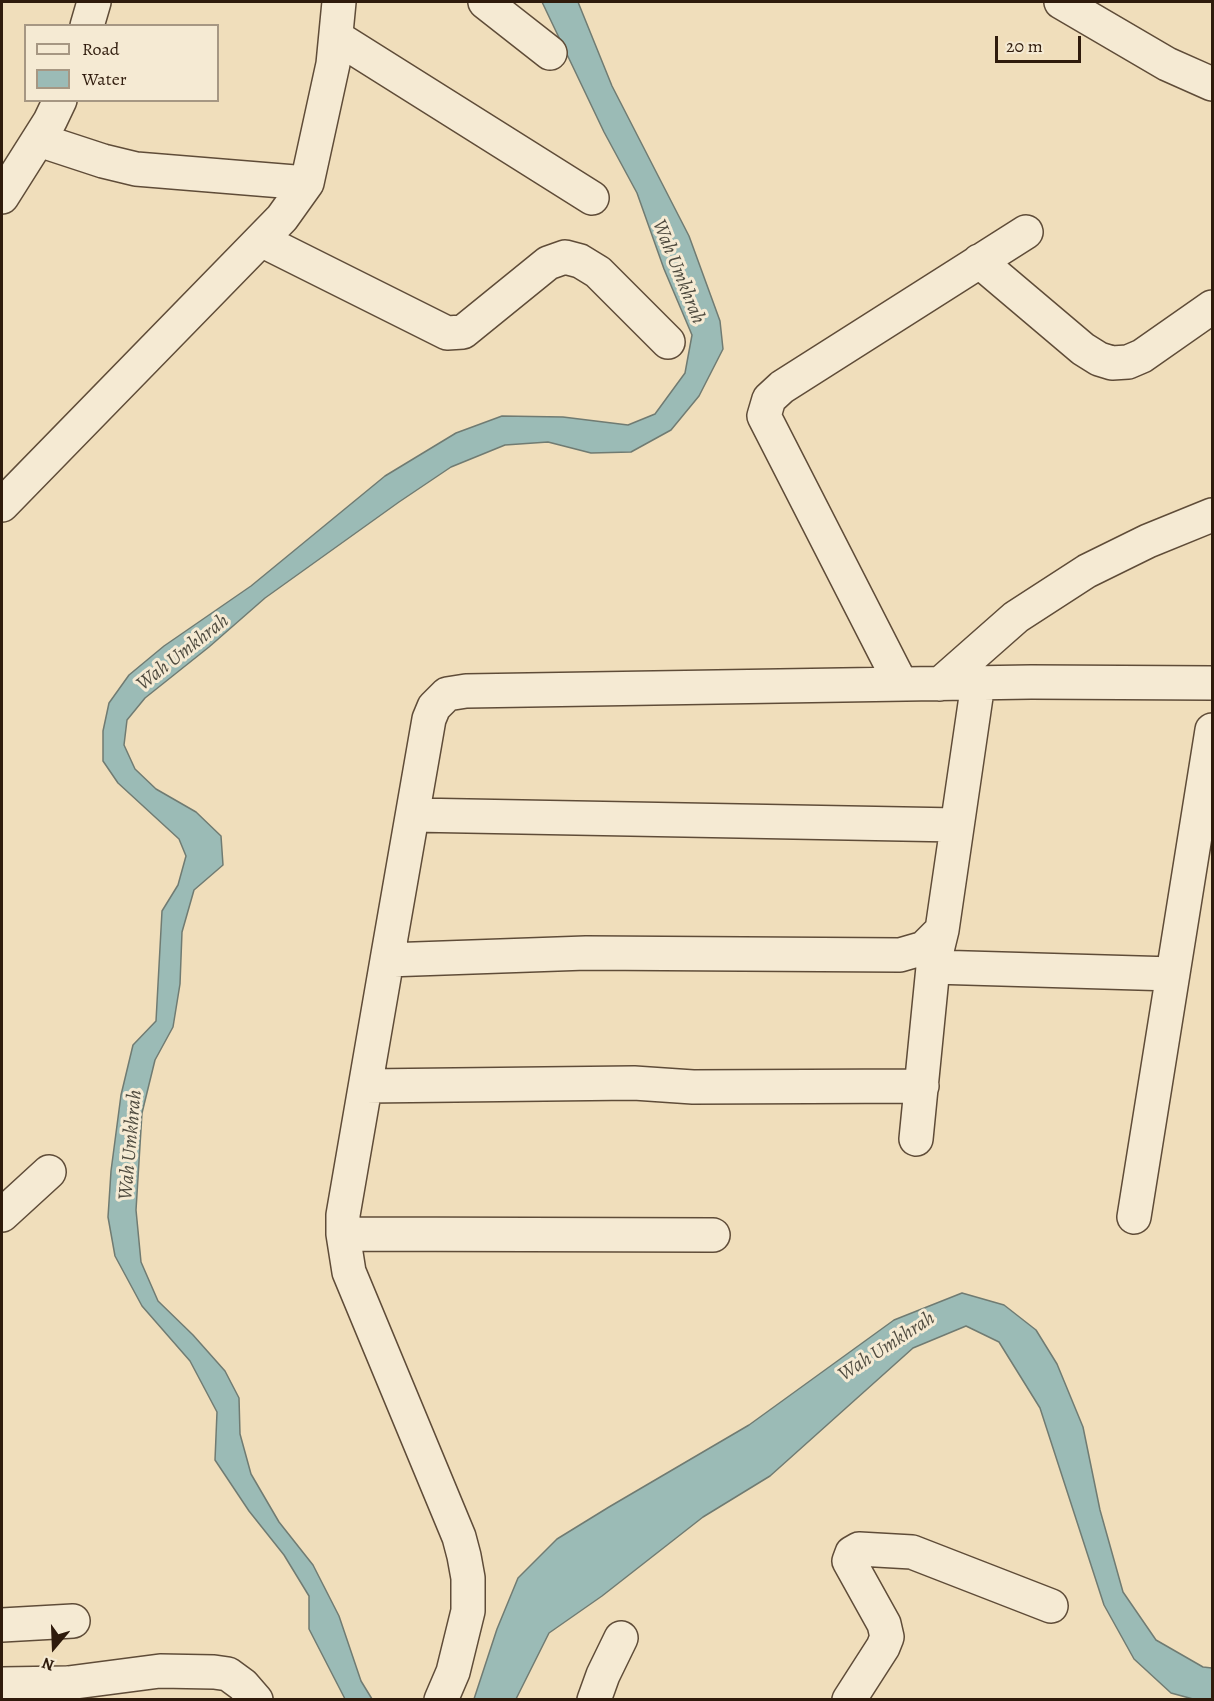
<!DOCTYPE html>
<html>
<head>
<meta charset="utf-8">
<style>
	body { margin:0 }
	#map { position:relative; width:1214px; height:1701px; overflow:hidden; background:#f0debb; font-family:Alegreya,serif }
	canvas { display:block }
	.frame { position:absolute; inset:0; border:3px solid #2f1b0c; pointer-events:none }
	.legend { position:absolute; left:24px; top:24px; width:195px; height:78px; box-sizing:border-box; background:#f5ead3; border:2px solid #a69783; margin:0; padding:8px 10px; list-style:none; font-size:18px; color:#2f1b0c }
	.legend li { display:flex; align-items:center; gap:12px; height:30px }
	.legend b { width:30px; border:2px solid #a69783 }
	.north { position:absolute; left:24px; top:1617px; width:60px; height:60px; -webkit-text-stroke:4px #f5ead3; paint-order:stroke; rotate:199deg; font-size:16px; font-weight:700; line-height:24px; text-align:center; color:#2f1b0c }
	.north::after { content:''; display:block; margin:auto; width:21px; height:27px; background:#2f1b0c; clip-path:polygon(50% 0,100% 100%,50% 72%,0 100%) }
	.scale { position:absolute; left:995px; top:36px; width:86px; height:27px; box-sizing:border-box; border:3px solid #2f1b0c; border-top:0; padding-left:8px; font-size:18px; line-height:21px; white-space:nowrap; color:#2f1b0c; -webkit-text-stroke:4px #f5ead3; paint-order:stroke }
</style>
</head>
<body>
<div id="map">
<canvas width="1214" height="1701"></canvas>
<div class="frame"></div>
<ul class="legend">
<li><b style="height:8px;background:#f5ead3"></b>Road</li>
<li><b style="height:16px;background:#9bbbb6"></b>Water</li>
</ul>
<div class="north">N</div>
<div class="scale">20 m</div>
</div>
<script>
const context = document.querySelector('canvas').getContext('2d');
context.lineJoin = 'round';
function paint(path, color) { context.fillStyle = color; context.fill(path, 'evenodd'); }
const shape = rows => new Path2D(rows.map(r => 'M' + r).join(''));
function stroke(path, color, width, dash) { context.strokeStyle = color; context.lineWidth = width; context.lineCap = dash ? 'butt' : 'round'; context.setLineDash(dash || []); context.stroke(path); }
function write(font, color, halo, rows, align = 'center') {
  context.font = font + ' Alegreya,serif'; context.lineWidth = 6; context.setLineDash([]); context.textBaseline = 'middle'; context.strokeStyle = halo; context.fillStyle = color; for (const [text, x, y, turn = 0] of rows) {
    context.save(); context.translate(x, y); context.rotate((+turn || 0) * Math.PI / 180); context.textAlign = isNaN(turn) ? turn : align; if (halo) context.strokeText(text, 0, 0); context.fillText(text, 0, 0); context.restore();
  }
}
const water = shape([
	[542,2,578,2,612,86,689,236,720,321,723,349,699,396,671,430,631,452,591,453,548,442,505,445,451,467,399,502,265,598,209,647,145,698,127,720,124,745,135,769,156,789,196,812,221,836,223,865,194,890,182,932,180,984,173,1027,155,1060,142,1113,136,1210,141,1262,158,1301,193,1335,225,1371,239,1398,240,1434,251,1474,279,1522,313,1565,339,1616,361,1681,372,1699,345,1699,309,1629,309,1596,284,1555,249,1511,215,1460,217,1412,190,1361,142,1306,115,1256,108,1217,111,1171,121,1095,133,1045,156,1021,162,911,178,885,186,856,179,839,118,783,103,761,103,731,109,703,129,675,164,646,251,586,385,476,456,433,502,416,563,417,628,425,655,414,685,373,692,335,664,269,637,193,604,132,542,2],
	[962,1293,1004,1305,1036,1330,1057,1364,1083,1427,1100,1510,1123,1592,1156,1640,1203,1667,1212,1668,1212,1699,1193,1699,1171,1693,1134,1659,1104,1605,1040,1408,999,1342,966,1326,913,1348,770,1476,703,1517,602,1596,549,1633,516,1699,474,1699,497,1629,518,1578,557,1539,609,1507,749,1425,894,1320,962,1293]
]);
paint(water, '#9bbbb6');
stroke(water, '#707b72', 1.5);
const minor = shape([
	[485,2,550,53],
	[1061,2,1167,64,1212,84],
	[87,26,94,2],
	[336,37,592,198],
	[39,140,103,161,136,169,307,183],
	[2,197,50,121,60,100],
	[261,240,447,333,463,332,548,263,565,257,580,261,598,272,668,342],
	[979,261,1083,349,1099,359,1112,363,1128,362,1142,356,1212,307],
	[2,505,282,218,307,183,333,64,339,2],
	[901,684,764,416,769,399,782,387,1026,232],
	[940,684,1016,617,1087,571,1148,541,1212,515],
	[413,815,957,825],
	[387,960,586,953,900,955,924,948,942,930],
	[933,967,1173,974],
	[366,1086,634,1083,693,1087,922,1086],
	[916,1139,933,967,942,930,978,683],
	[2,1215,49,1172],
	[1134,1217,1212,730],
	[343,1234,713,1235],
	[2,1625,73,1621],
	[2,1684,68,1683,160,1671,214,1672,228,1674,243,1685,256,1700],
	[441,1700,453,1672,468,1611,468,1578,464,1556,459,1537,349,1272,343,1234,343,1215,387,960,429,719,434,707,447,694,466,691,1031,682,1212,683],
	[594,1700,603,1675,621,1638],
	[849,1700,883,1647,887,1637,884,1624,849,1561,852,1553,859,1549,912,1552,1051,1606]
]);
stroke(minor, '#5f4c38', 36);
stroke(minor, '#f5ead3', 33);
write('italic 20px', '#4f4b3f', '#f5ead3', [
	["Wah Umkhrah",678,272,68],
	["Wah Umkhrah",183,653,-38],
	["Wah Umkhrah",131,1145,-85],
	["Wah Umkhrah",887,1347,-33]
]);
</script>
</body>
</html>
